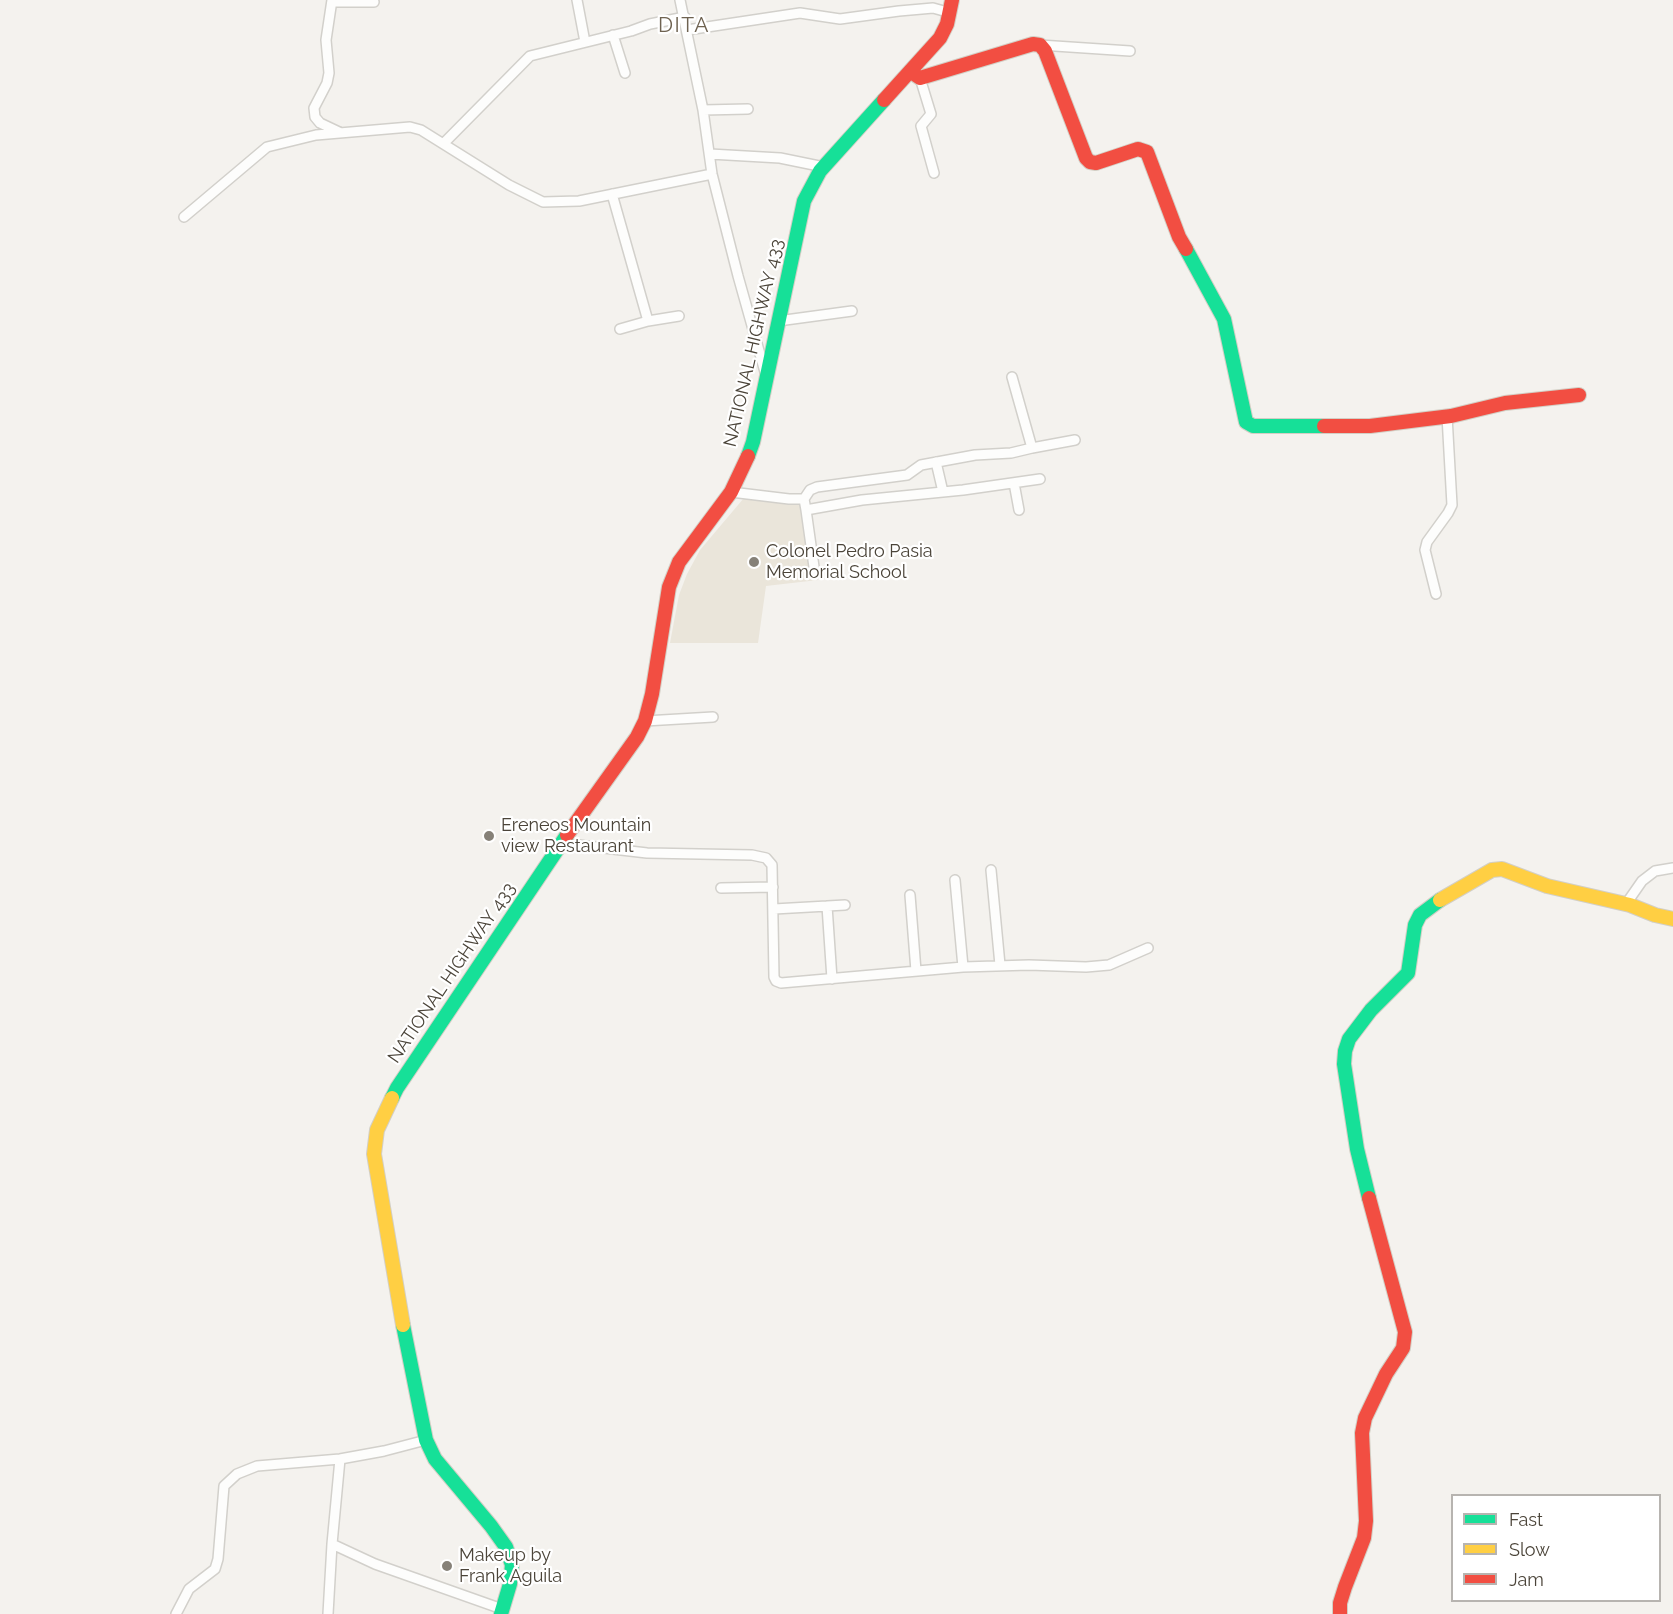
<!DOCTYPE html>
<html>
<head>
<meta charset="utf-8">
<style>
	body { margin:0 }
	#map { position:relative; width:1673px; height:1614px; overflow:hidden; background:#f4f2ee; font-family:Raleway,sans-serif }
	canvas { display:block }
	.legend { position:absolute; left:1451px; top:1494px; width:210px; height:108px; box-sizing:border-box; background:#fff; border:2px solid #b7b4b0; margin:0; padding:8px 10px; list-style:none; font-size:18px; color:#4b4439 }
	.legend li { display:flex; align-items:center; gap:12px; height:30px }
	.legend b { width:30px; border:2px solid #b7b4b0 }
</style>
</head>
<body>
<div id="map">
<canvas width="1673" height="1614"></canvas>
<ul class="legend">
<li><b style="height:8px;background:#16e098"></b>Fast</li>
<li><b style="height:8px;background:#ffcf43"></b>Slow</li>
<li><b style="height:8px;background:#f24e42"></b>Jam</li>
</ul>
</div>
<script>
const context = document.querySelector('canvas').getContext('2d');
context.lineJoin = 'round';
function paint(path, color) { context.fillStyle = color; context.fill(path, 'evenodd'); }
const shape = rows => new Path2D(rows.map(r => 'M' + r).join(''));
function stroke(path, color, width, dash) { context.strokeStyle = color; context.lineWidth = width; context.lineCap = dash ? 'butt' : 'round'; context.setLineDash(dash || []); context.stroke(path); }
function write(font, color, halo, rows, align = 'center') {
  context.font = font + ' Raleway,sans-serif'; context.lineWidth = 4.5; context.setLineDash([]); context.textBaseline = 'middle'; context.strokeStyle = halo; context.fillStyle = color; for (const [text, x, y, turn = 0] of rows) {
    context.save(); context.translate(x, y); context.rotate((+turn || 0) * Math.PI / 180); context.textAlign = isNaN(turn) ? turn : align; if (halo) context.strokeText(text, 0, 0); context.fillText(text, 0, 0); context.restore();
  }
}
paint(shape([
	[758,490,797,495,805,499,818,580,766,586,758,643,670,643,679,595,687,574,700,550,749,492]
]), '#eae5da');
const street = shape([
	[332,0,326,40,329,73,327,83,314,108,315,117,320,123,339,132],
	[577,0,585,42],
	[680,0,703,110,712,174,738,276,765,372],
	[332,2,374,2],
	[687,30,800,13,840,19,899,11,933,8,951,13],
	[613,35,625,73],
	[1040,45,1130,51],
	[920,78,931,114,921,126,934,173],
	[703,110,748,109],
	[444,143,530,56,631,31,650,24,685,17],
	[710,154,780,158,824,167],
	[612,194,648,321,620,329],
	[184,217,267,147,316,135,410,127,421,130,509,185,543,202,579,201,712,174],
	[648,321,679,316],
	[778,321,852,311],
	[1032,448,1075,440],
	[936,462,943,492],
	[1014,483,1019,510],
	[731,492,789,499,804,499,810,490,817,487,907,475,921,465,975,455,1011,453,1032,448,1012,377],
	[804,499,806,510,862,500,963,490,1040,479],
	[806,510,815,574],
	[1436,594,1425,550,1427,542,1448,513,1452,505,1447,416],
	[645,721,713,717],
	[561,843,647,853,752,855,766,858,772,865,774,977,776,981,781,983,963,967,1029,965,1086,967,1109,965,1148,948],
	[991,870,1000,965],
	[955,880,963,967],
	[721,888,773,887],
	[910,895,916,971],
	[1626,904,1642,881,1655,871,1673,868],
	[827,906,832,979],
	[774,909,845,905],
	[332,1544,340,1459],
	[176,1614,189,1589,215,1569,218,1559,224,1486,237,1474,257,1466,340,1459,384,1451,426,1440],
	[328,1614,332,1544,375,1564,502,1609]
]);
const fast = shape([
	[1186,249,1224,319,1246,422,1253,426,1324,426],
	[748,456,753,442,804,201,820,171,884,100],
	[392,1098,397,1088,567,835],
	[1369,1198,1357,1149,1344,1064,1345,1051,1349,1039,1371,1010,1408,973,1415,925,1420,915,1440,900],
	[403,1325,426,1440,435,1459,491,1526,506,1547,512,1565,510,1584,501,1614]
]);
const slow = shape([
	[1440,900,1492,870,1502,869,1547,886,1630,905,1655,915,1673,919],
	[392,1098,377,1130,374,1154,403,1325]
]);
const jam = shape([
	[911,72,920,78,1033,44,1040,45,1045,51,1086,158,1090,162,1096,163,1138,149,1147,152,1179,237,1186,249],
	[884,100,940,38,947,24,952,0],
	[1324,426,1370,426,1451,416,1505,403,1579,395],
	[567,835,637,737,645,721,652,694,669,587,679,562,731,492,748,456],
	[1340,1614,1340,1603,1345,1587,1364,1538,1366,1521,1362,1433,1365,1418,1386,1374,1403,1348,1405,1332,1369,1198]
]);
stroke(street, '#d2d0cb', 12);
stroke(fast, '#d3cfc5', 16);
stroke(slow, '#d3cfc5', 16);
stroke(jam, '#d3cfc5', 16);
stroke(street, '#fdfdfc', 9);
stroke(fast, '#16e098', 14);
stroke(slow, '#ffcf43', 14);
stroke(jam, '#f24e42', 14);
for (const [x, y, r, color] of [
	[754,562,6,"#868178"],
	[489,836,6,"#868178"],
	[447,1566,6,"#868178"]
]) { const dot = new Path2D(); dot.arc(x, y, r, 0, 2 * Math.PI); context.fillStyle = color; context.fill(dot); stroke(dot, '#fff', 2); }
write('18px', '#4b4439', '#fff', [
	["NATIONAL HIGHWAY 433",754,343,-77],
	["NATIONAL HIGHWAY 433",452,973,-56]
]);
write('18px', '#4b4439', '#fff', [
	["Colonel Pedro Pasia",766,552],
	["Memorial School",766,573],
	["Ereneos Mountain",501,826],
	["view Restaurant",501,847],
	["Makeup by",459,1556],
	["Frank Aguila",459,1577]
], 'left');
context.letterSpacing = '1.5px';
write('21px', '#6e6250', '#fff', [
	["DITA",684,26]
]);
context.letterSpacing = '0px';
</script>
</body>
</html>
